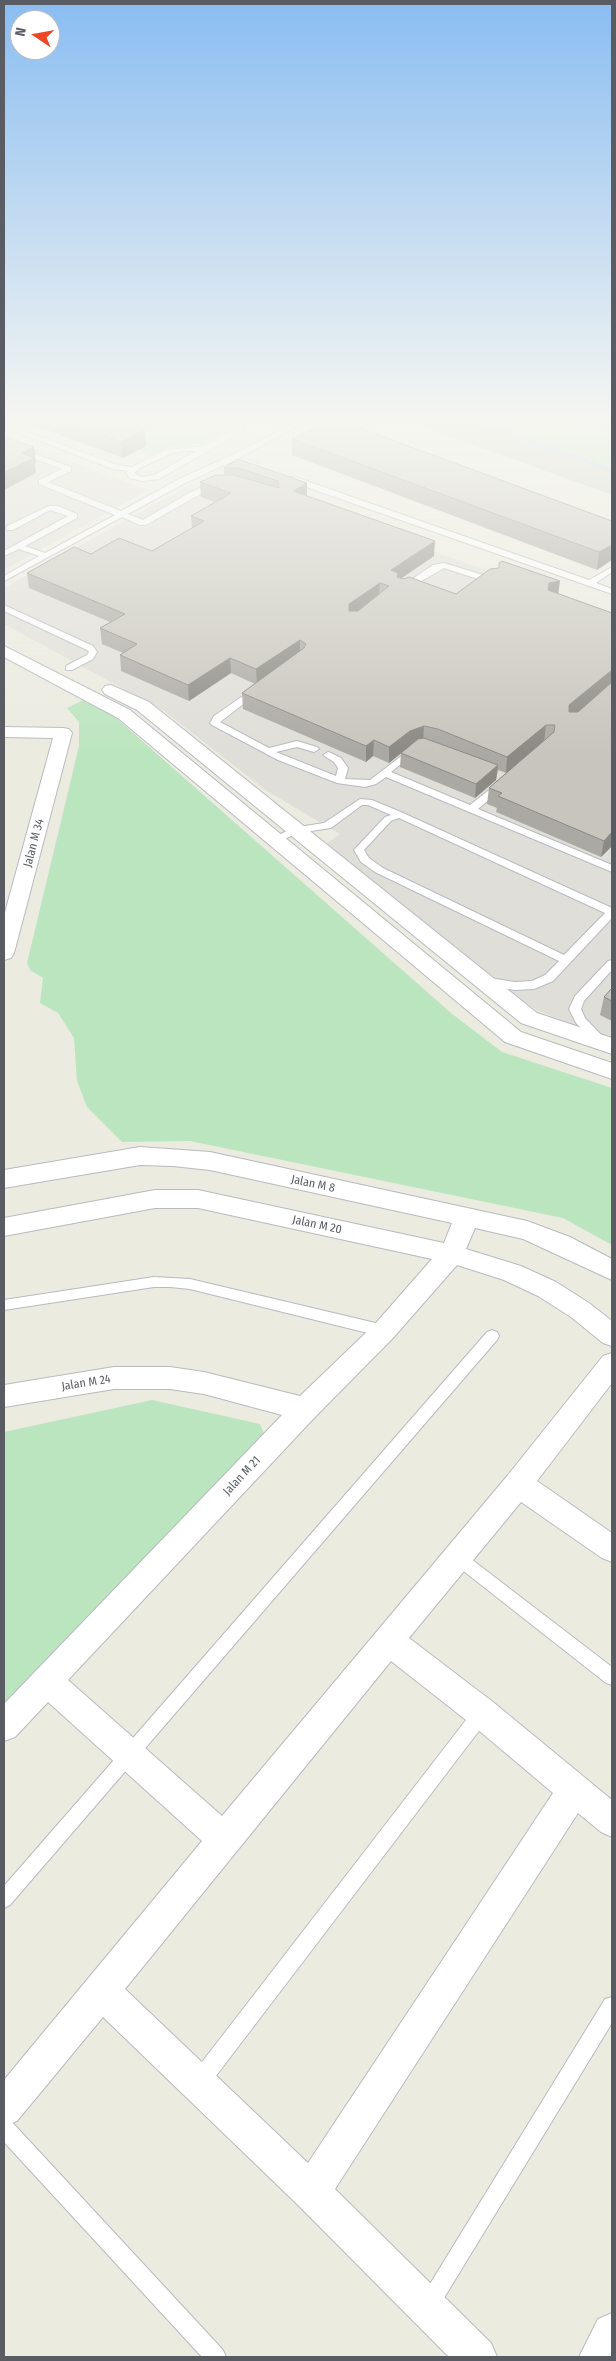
<!DOCTYPE html>
<html>
<head>
<meta charset="utf-8">
<style>
	body { margin:0 }
	#map { position:relative; width:616px; height:2361px; overflow:hidden; background:#ecebe0; font-family:"Fira Sans Condensed",sans-serif }
	canvas { display:block }
	.frame { position:absolute; inset:0; border:5px solid #595c62; pointer-events:none }
	.north { position:absolute; left:10px; top:10px; width:50px; height:50px; box-sizing:border-box; background:#fff; border:1px solid #bdbec0; border-radius:50%; rotate:282deg; font-size:14px; font-weight:700; line-height:20px; text-align:center; color:#595c62 }
	.north::after { content:''; display:block; margin:auto; width:18px; height:22px; background:#ee4725; clip-path:polygon(50% 0,100% 100%,50% 72%,0 100%) }
</style>
</head>
<body>
<div id="map">
<canvas width="616" height="2361"></canvas>
<div class="frame"></div>
<div class="north">N</div>
</div>
<script>
const context = document.querySelector('canvas').getContext('2d');
context.lineJoin = 'round';
function paint(path, color) { context.fillStyle = color; context.fill(path, 'evenodd'); }
const shape = rows => new Path2D(rows.map(r => 'M' + r).join(''));
function stroke(path, color, width, dash) { context.strokeStyle = color; context.lineWidth = width; context.lineCap = dash ? 'butt' : 'round'; context.setLineDash(dash || []); context.stroke(path); }
function write(font, color, halo, rows, align = 'center') {
  context.font = font + ' "Fira Sans Condensed",sans-serif'; context.lineWidth = 4; context.setLineDash([]); context.textBaseline = 'middle'; context.strokeStyle = halo; context.fillStyle = color; for (const [text, x, y, turn = 0] of rows) {
    context.save(); context.translate(x, y); context.rotate((+turn || 0) * Math.PI / 180); context.textAlign = isNaN(turn) ? turn : align; if (halo) context.strokeText(text, 0, 0); context.fillText(text, 0, 0); context.restore();
  }
}
paint(shape([
	[4,437,121,480,148,490,4,570],
	[218,476,612,614,612,1037,573,1025,537,1010,492,981,325,845,340,834,267,791,164,711,4,624,4,588,187,486,194,489]
]), '#e0ded8');
paint(shape([
	[75,420,210,420,218,423,225,420,232,428,202,444,172,447,150,456],
	[446,420,612,420,612,481],
	[83,700,115,717,451,1013,502,1052,612,1088,612,1245,563,1218,190,1141,122,1142,87,1107,77,1081,74,1038,58,1013,40,1003,43,978,30,970,27,963,79,746,79,722,67,708],
	[152,1400,260,1424,267,1441,4,1714,4,1432]
]), '#bbe5bf');
stroke(shape([
	[472,420,612,471],
	[582,420,612,431]
]), '#9dcbff', 4.5);
paint(shape([
	[419,420,469,420,612,472,612,495,424,427,419,420]
]), '#d0d0ca');
const lane = shape([
	[235,420,242,420,244,423,243,431,159,479,142,481,130,478,126,473,128,471,113,469,4,427,4,423,6,424,117,465,132,467,165,450,204,446,237,428,238,424,235,420],
	[184,451,196,451,154,475,142,477,134,473,140,468,170,454,184,451],
	[317,420,342,429,338,431,312,423,302,424,239,458,257,463,257,467,233,461,185,483,128,514,143,520,189,493,213,483,220,485,195,497,146,525,140,525,122,517,4,581,4,576,39,556,19,549,4,556,4,551,68,516,50,510,13,530,7,530,7,526,49,506,58,506,77,514,77,518,25,546,45,553,115,515,39,484,39,480,62,469,4,447,4,443,71,467,71,471,48,482,121,511,179,479,230,456,298,421,317,420],
	[289,477,295,477,589,580,612,567,612,572,596,583,612,589,612,594,289,481,289,477],
	[444,563,496,579,497,581,490,583,444,568,406,590,399,588,433,565,444,563],
	[4,605,93,646,97,652,93,659,72,670,66,670,66,666,87,655,89,652,87,650,4,611,4,605],
	[256,687,260,690,259,692,220,722,269,748,297,741,317,747,319,749,314,752,297,747,276,752,336,776,338,768,334,762,323,755,328,752,331,753,341,758,348,768,345,779,370,780,412,748,417,751,415,753,391,772,470,805,498,783,504,783,504,787,478,809,612,865,612,872,386,777,376,784,365,787,337,783,278,760,212,725,210,723,214,716,256,687],
	[360,799,372,800,403,813,612,908,612,918,553,981,534,989,515,990,479,984,477,981,479,978,483,977,515,982,532,981,545,975,559,961,375,872,361,862,354,850,385,817,391,815,368,805,362,805,331,828,298,833,275,843,270,840,292,828,324,823,360,799],
	[399,818,605,913,564,955,383,868,369,858,364,850,391,821,399,818],
	[612,960,612,970,584,1001,581,1009,585,1018,608,1042,602,1046,598,1045,576,1023,569,1009,575,996,608,961,612,960],
	[154,1277,190,1279,384,1325,389,1327,391,1331,389,1335,384,1337,190,1289,170,1287,154,1287,4,1310,4,1300,154,1277],
	[492,1330,497,1332,499,1336,497,1340,10,1905,4,1908,4,1886,487,1332,492,1330],
	[457,1550,462,1552,612,1667,612,1685,606,1683,452,1562,449,1557,452,1552,457,1550],
	[482,1705,488,1707,490,1713,488,1719,206,2089,199,2091,192,2089,190,2082,192,2075,476,1707,482,1705],
	[612,1997,612,2023,436,2311,429,2314,422,2311,419,2304,422,2297,605,1999,612,1997],
	[4,2118,11,2121,223,2350,226,2357,202,2357,4,2142,4,2118]
]);
const street = shape([
	[4,646,130,710,521,1032,612,1063,612,1079,505,1042,118,718,4,657,4,646],
	[111,685,149,702,537,1013,612,1038,612,1054,521,1023,137,710,105,694,102,690,105,686,111,685],
	[4,727,63,728,69,729,72,733,14,953,11,958,4,960,4,916,53,738,4,737,4,727],
	[140,1147,210,1152,527,1221,570,1237,612,1259,612,1280,523,1239,475,1228,466,1249,521,1266,556,1282,589,1303,612,1321,612,1346,603,1343,571,1317,538,1296,504,1280,457,1265,393,1338,315,1417,68,1680,222,1816,508,1475,603,1356,612,1353,612,1383,537,1481,612,1533,612,1562,602,1558,521,1502,409,1638,493,1702,612,1800,612,1837,601,1832,578,1813,335,2189,491,2343,497,2357,449,2357,298,2205,103,2017,17,2121,4,2126,4,2080,202,1841,48,1702,15,1737,4,1741,4,1704,282,1415,204,1394,170,1389,114,1389,4,1407,4,1385,114,1367,170,1367,204,1372,300,1396,375,1324,432,1259,198,1208,155,1208,4,1236,4,1218,155,1190,198,1190,444,1243,452,1223,210,1170,173,1166,140,1165,4,1188,4,1170,140,1147],
	[391,1661,471,1724,553,1793,308,2163,125,1989,391,1661],
	[612,2313,612,2357,579,2357,598,2319,612,2313]
]);
stroke(lane, '#b8bac0', 2);
stroke(street, '#b8bac0', 2);
paint(lane, '#fff');
paint(street, '#fff');
paint(shape([
	[20,420,117,420,146,446,123,458],
	[292,439,612,521,597,570,292,455],
	[238,459,307,483,307,496,434,556,402,578,456,594,558,594,612,613,612,846,601,857,496,812,497,808,487,804,489,788,506,773,498,770,496,780,475,798,400,767,401,753,389,763,373,756,366,762,243,709,242,693,255,684,231,673,189,701,121,671,120,655,123,653,102,644,100,628,110,622,29,588,27,573,91,554,152,551,192,528,191,516,215,502,201,497,200,482,224,475,224,468],
	[612,988,612,1021,600,1015,604,997]
]), '#aba9a3');
paint(shape([
	[145,430,146,446,123,458,121,442],
	[34,447,36,463,35,464,36,473,4,490,4,472,22,453],
	[307,483,307,497,293,491],
	[435,541,434,556,397,581,391,570],
	[612,545,612,560,597,570,599,552],
	[560,581,558,596,547,599,549,583],
	[380,583,379,598,349,619,349,604],
	[300,640,300,655,257,684,256,669],
	[230,658,231,673,189,701,188,685],
	[612,670,611,685,567,721,569,705],
	[546,725,544,741,506,773,507,757],
	[424,726,423,742,409,747,389,763,389,747,410,731],
	[374,740,373,756,366,762,366,746],
	[498,765,496,780,475,798,476,784],
	[612,832,612,846,601,857,604,841]
]), '#8b8a84');
const building = shape([
	[61,420,117,420,145,430,121,442,61,420],
	[329,420,338,420,612,521,612,545,599,552,292,439,329,420],
	[4,436,34,447,22,453,34,458,4,472,4,436],
	[238,459,307,483,293,491,435,541,391,570,398,573,397,577,404,579,409,577,456,594,490,569,499,568,499,563,502,561,560,581,549,583,548,590,612,613,612,670,569,705,569,712,578,712,612,682,612,832,604,841,498,796,502,793,489,788,554,732,555,725,546,725,507,757,438,729,424,726,410,731,389,747,374,740,366,746,242,693,304,648,306,644,300,640,256,669,230,658,188,685,120,655,137,644,100,628,125,614,27,573,74,547,91,554,119,538,152,551,204,521,191,516,231,493,200,482,216,475,234,475,279,488,278,481,239,468,224,468,238,459],
	[380,583,389,586,358,611,349,611,349,604,380,583],
	[424,738,498,765,476,784,401,753,418,739,424,738],
	[612,988,612,1001,604,997,612,988]
]);
paint(building, '#c7c5bd');
stroke(building, '#8b8a84', 1);
const sky = context.createLinearGradient(0, 0, 0, 751);
sky.addColorStop(0, '#8abdf1');
sky.addColorStop(0.56, '#f6f6f1');
sky.addColorStop(1, '#f6f6f100');
context.fillStyle = sky;
context.fillRect(0, 0, 616, 751);
write('12px', '#595c62', '#fff', [
	["Jalan M 34",34,843,-75],
	["Jalan M 8",313,1184,12],
	["Jalan M 20",317,1225,12],
	["Jalan M 24",86,1383,-9],
	["Jalan M 21",242,1476,-47]
]);
</script>
</body>
</html>
